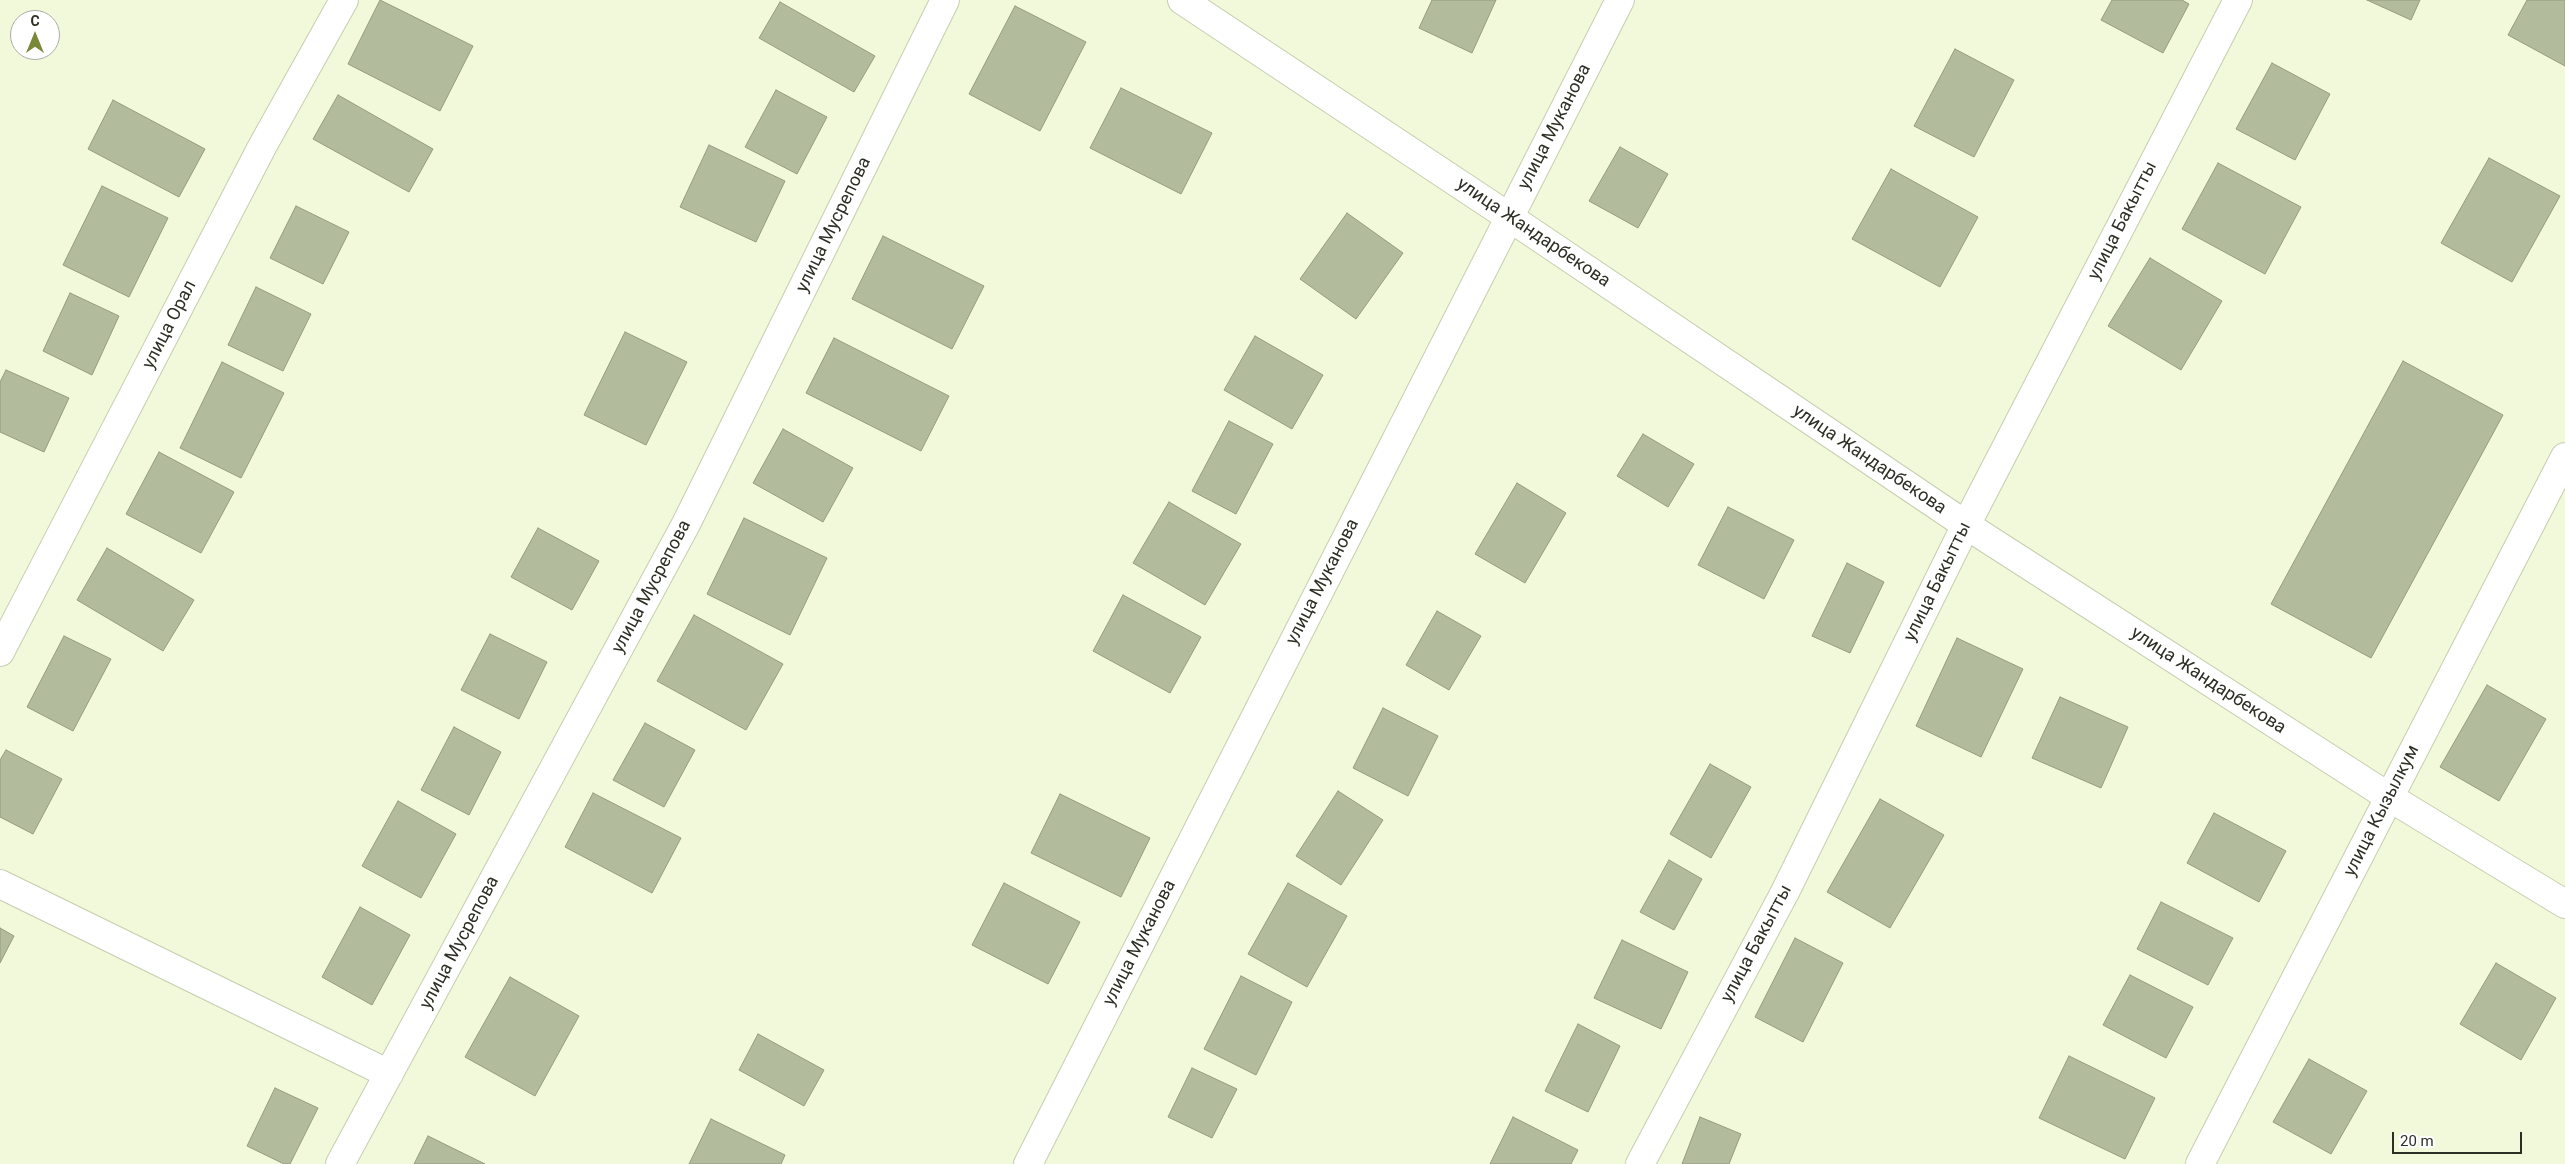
<!DOCTYPE html>
<html>
<head>
<meta charset="utf-8">
<style>
	body { margin:0 }
	#map { position:relative; width:2565px; height:1164px; overflow:hidden; background:#f1f9da; font-family:Roboto,sans-serif }
	canvas { display:block }
	.north { position:absolute; left:10px; top:10px; width:50px; height:50px; box-sizing:border-box; background:#fff; border:1px solid #abaca7; border-radius:50%; rotate:0deg; font-size:14px; font-weight:700; line-height:20px; text-align:center; color:#2c2f24 }
	.north::after { content:''; display:block; margin:auto; width:18px; height:22px; background:#798938; clip-path:polygon(50% 0,100% 100%,50% 72%,0 100%) }
	.scale { position:absolute; left:2392px; top:1132px; width:130px; height:22px; box-sizing:border-box; border:2px solid #2c2f24; border-top:0; padding-left:6px; font-size:15px; line-height:18px; white-space:nowrap; color:#2c2f24; -webkit-text-stroke:4px #fff; paint-order:stroke }
</style>
</head>
<body>
<div id="map">
<canvas width="2565" height="1164"></canvas>
<div class="north">С</div>
<div class="scale">20 m</div>
</div>
<script>
const context = document.querySelector('canvas').getContext('2d');
context.lineJoin = 'round';
function paint(path, color) { context.fillStyle = color; context.fill(path, 'evenodd'); }
const shape = rows => new Path2D(rows.map(r => 'M' + r).join(''));
function stroke(path, color, width, dash) { context.strokeStyle = color; context.lineWidth = width; context.lineCap = dash ? 'butt' : 'round'; context.setLineDash(dash || []); context.stroke(path); }
function write(font, color, halo, rows, align = 'center') {
  context.font = font + ' Roboto,sans-serif'; context.lineWidth = 4; context.setLineDash([]); context.textBaseline = 'middle'; context.strokeStyle = halo; context.fillStyle = color; for (const [text, x, y, turn = 0] of rows) {
    context.save(); context.translate(x, y); context.rotate((+turn || 0) * Math.PI / 180); context.textAlign = isNaN(turn) ? turn : align; if (halo) context.strokeText(text, 0, 0); context.fillText(text, 0, 0); context.restore();
  }
}
const building = shape([
	[380,0,473,46,440,111,348,64,380,0],
	[1432,0,1496,0,1472,53,1419,28,1432,0],
	[2112,0,2182,0,2189,4,2163,53,2101,20,2112,0],
	[2367,0,2420,0,2411,20,2367,0],
	[2527,0,2565,0,2565,66,2508,35,2527,0],
	[780,2,875,56,854,92,759,38,780,2],
	[1015,6,1086,42,1040,131,969,94,1015,6],
	[1955,49,2014,80,1974,157,1914,126,1955,49],
	[2272,63,2330,94,2295,160,2236,129,2272,63],
	[1121,88,1212,133,1181,194,1090,148,1121,88],
	[776,90,827,117,797,174,745,147,776,90],
	[338,95,433,149,409,192,313,139,338,95],
	[113,100,205,149,179,197,88,149,113,100],
	[709,145,785,181,756,242,680,207,709,145],
	[1620,147,1668,174,1638,228,1589,201,1620,147],
	[2489,158,2560,196,2512,282,2441,243,2489,158],
	[2218,163,2301,207,2265,274,2182,229,2218,163],
	[1891,169,1978,217,1940,287,1852,239,1891,169],
	[102,186,168,218,129,297,63,265,102,186],
	[296,206,349,232,323,284,270,258,296,206],
	[1347,213,1403,253,1356,319,1300,279,1347,213],
	[883,236,984,286,952,349,852,299,883,236],
	[2150,258,2222,301,2181,370,2108,326,2150,258],
	[256,287,311,314,283,371,228,345,256,287],
	[70,293,119,316,92,375,43,351,70,293],
	[625,332,687,362,646,445,584,415,625,332],
	[1255,336,1323,375,1292,429,1224,390,1255,336],
	[834,338,949,396,921,451,806,393,834,338],
	[2403,361,2503,415,2371,658,2271,604,2403,361],
	[222,362,284,393,241,478,180,448,222,362],
	[6,370,69,398,44,452,0,432,0,382,6,370],
	[1229,421,1273,444,1236,514,1192,491,1229,421],
	[783,429,853,468,823,522,753,483,783,429],
	[1643,434,1694,464,1668,507,1617,476,1643,434],
	[159,452,234,492,201,553,126,514,159,452],
	[1517,483,1566,513,1525,583,1475,554,1517,483],
	[1169,502,1241,544,1205,605,1133,563,1169,502],
	[1728,507,1794,540,1764,599,1698,565,1728,507],
	[744,518,827,558,790,635,707,594,744,518],
	[538,528,599,561,572,610,511,577,538,528],
	[107,548,194,600,163,651,77,600,107,548],
	[1847,563,1884,582,1850,653,1812,636,1847,563],
	[1123,595,1201,637,1170,693,1093,651,1123,595],
	[1437,611,1481,636,1449,690,1406,665,1437,611],
	[694,615,783,664,746,730,657,681,694,615],
	[490,634,547,662,519,719,461,690,490,634],
	[64,636,111,659,73,731,27,707,64,636],
	[1957,638,2023,669,1981,757,1916,726,1957,638],
	[2487,685,2546,719,2499,801,2440,767,2487,685],
	[2060,697,2128,727,2101,788,2032,758,2060,697],
	[1383,708,1438,736,1408,796,1353,768,1383,708],
	[645,723,695,750,664,807,613,780,645,723],
	[454,727,501,752,469,815,421,790,454,727],
	[6,750,62,779,33,834,0,817,0,760,6,750],
	[1710,764,1751,787,1711,858,1670,834,1710,764],
	[1338,791,1383,820,1341,885,1296,856,1338,791],
	[593,793,681,838,652,893,565,847,593,793],
	[1060,794,1150,838,1121,897,1031,853,1060,794],
	[1880,799,1944,835,1890,928,1827,892,1880,799],
	[398,801,456,834,421,898,362,866,398,801],
	[2214,813,2286,851,2259,902,2187,863,2214,813],
	[1669,860,1702,879,1674,930,1640,912,1669,860],
	[1004,883,1080,922,1048,984,972,945,1004,883],
	[1288,883,1347,916,1307,987,1248,954,1288,883],
	[2161,902,2233,938,2208,985,2137,949,2161,902],
	[360,907,410,935,372,1005,322,977,360,907],
	[0,928,14,936,0,963,0,928],
	[1795,938,1843,963,1803,1042,1755,1017,1795,938],
	[1622,940,1688,972,1661,1029,1594,998,1622,940],
	[2496,963,2556,998,2521,1060,2460,1024,2496,963],
	[2130,975,2193,1007,2166,1058,2103,1025,2130,975],
	[1241,976,1292,1002,1256,1075,1204,1049,1241,976],
	[510,977,579,1016,535,1096,465,1057,510,977],
	[1578,1024,1620,1046,1588,1112,1545,1091,1578,1024],
	[758,1034,824,1070,804,1106,739,1070,758,1034],
	[2069,1056,2155,1098,2125,1159,2039,1118,2069,1056],
	[2309,1059,2367,1091,2331,1154,2273,1122,2309,1059],
	[1192,1068,1237,1089,1212,1138,1168,1117,1192,1068],
	[275,1088,318,1108,290,1164,284,1164,247,1146,275,1088],
	[1513,1117,1578,1150,1571,1164,1490,1164,1513,1117],
	[1700,1117,1741,1134,1729,1164,1682,1164,1700,1117],
	[711,1119,785,1155,781,1164,689,1164,711,1119],
	[428,1136,485,1164,414,1164,428,1136]
]);
paint(building, '#b3bb9d');
stroke(building, '#949c7f', 1);
const street = shape([
	[0,652,263,145,344,0],
	[0,884,389,1074],
	[340,1164,686,524,945,0],
	[1028,1164,1620,0],
	[1640,1164,1785,892,1966,525,2238,0],
	[2200,1164,2565,457]
]);
const secondary = shape([
	[1182,0,1509,217,1966,525,2389,797,2565,904]
]);
stroke(street, '#c6ceb0', 30);
stroke(secondary, '#c6ceb0', 30);
stroke(street, '#fff', 28);
stroke(secondary, '#fff', 28);
write('18px', '#2c2f24', '#fff', [
	["улица Муканова",1555,127,-63],
	["улица Бакытты",2123,221,-63],
	["улица Мусрепова",834,225,-64],
	["улица Жандарбекова",1533,233,34],
	["улица Орал",170,325,-63],
	["улица Жандарбекова",1869,460,34],
	["улица Муканова",1323,582,-63],
	["улица Бакытты",1938,582,-64],
	["улица Мусрепова",652,587,-62],
	["улица Жандарбекова",2208,681,33],
	["улица Кызылкум",2382,811,-63],
	["улица Мусрепова",460,943,-62],
	["улица Муканова",1140,943,-63],
	["улица Бакытты",1757,944,-62]
]);
</script>
</body>
</html>
